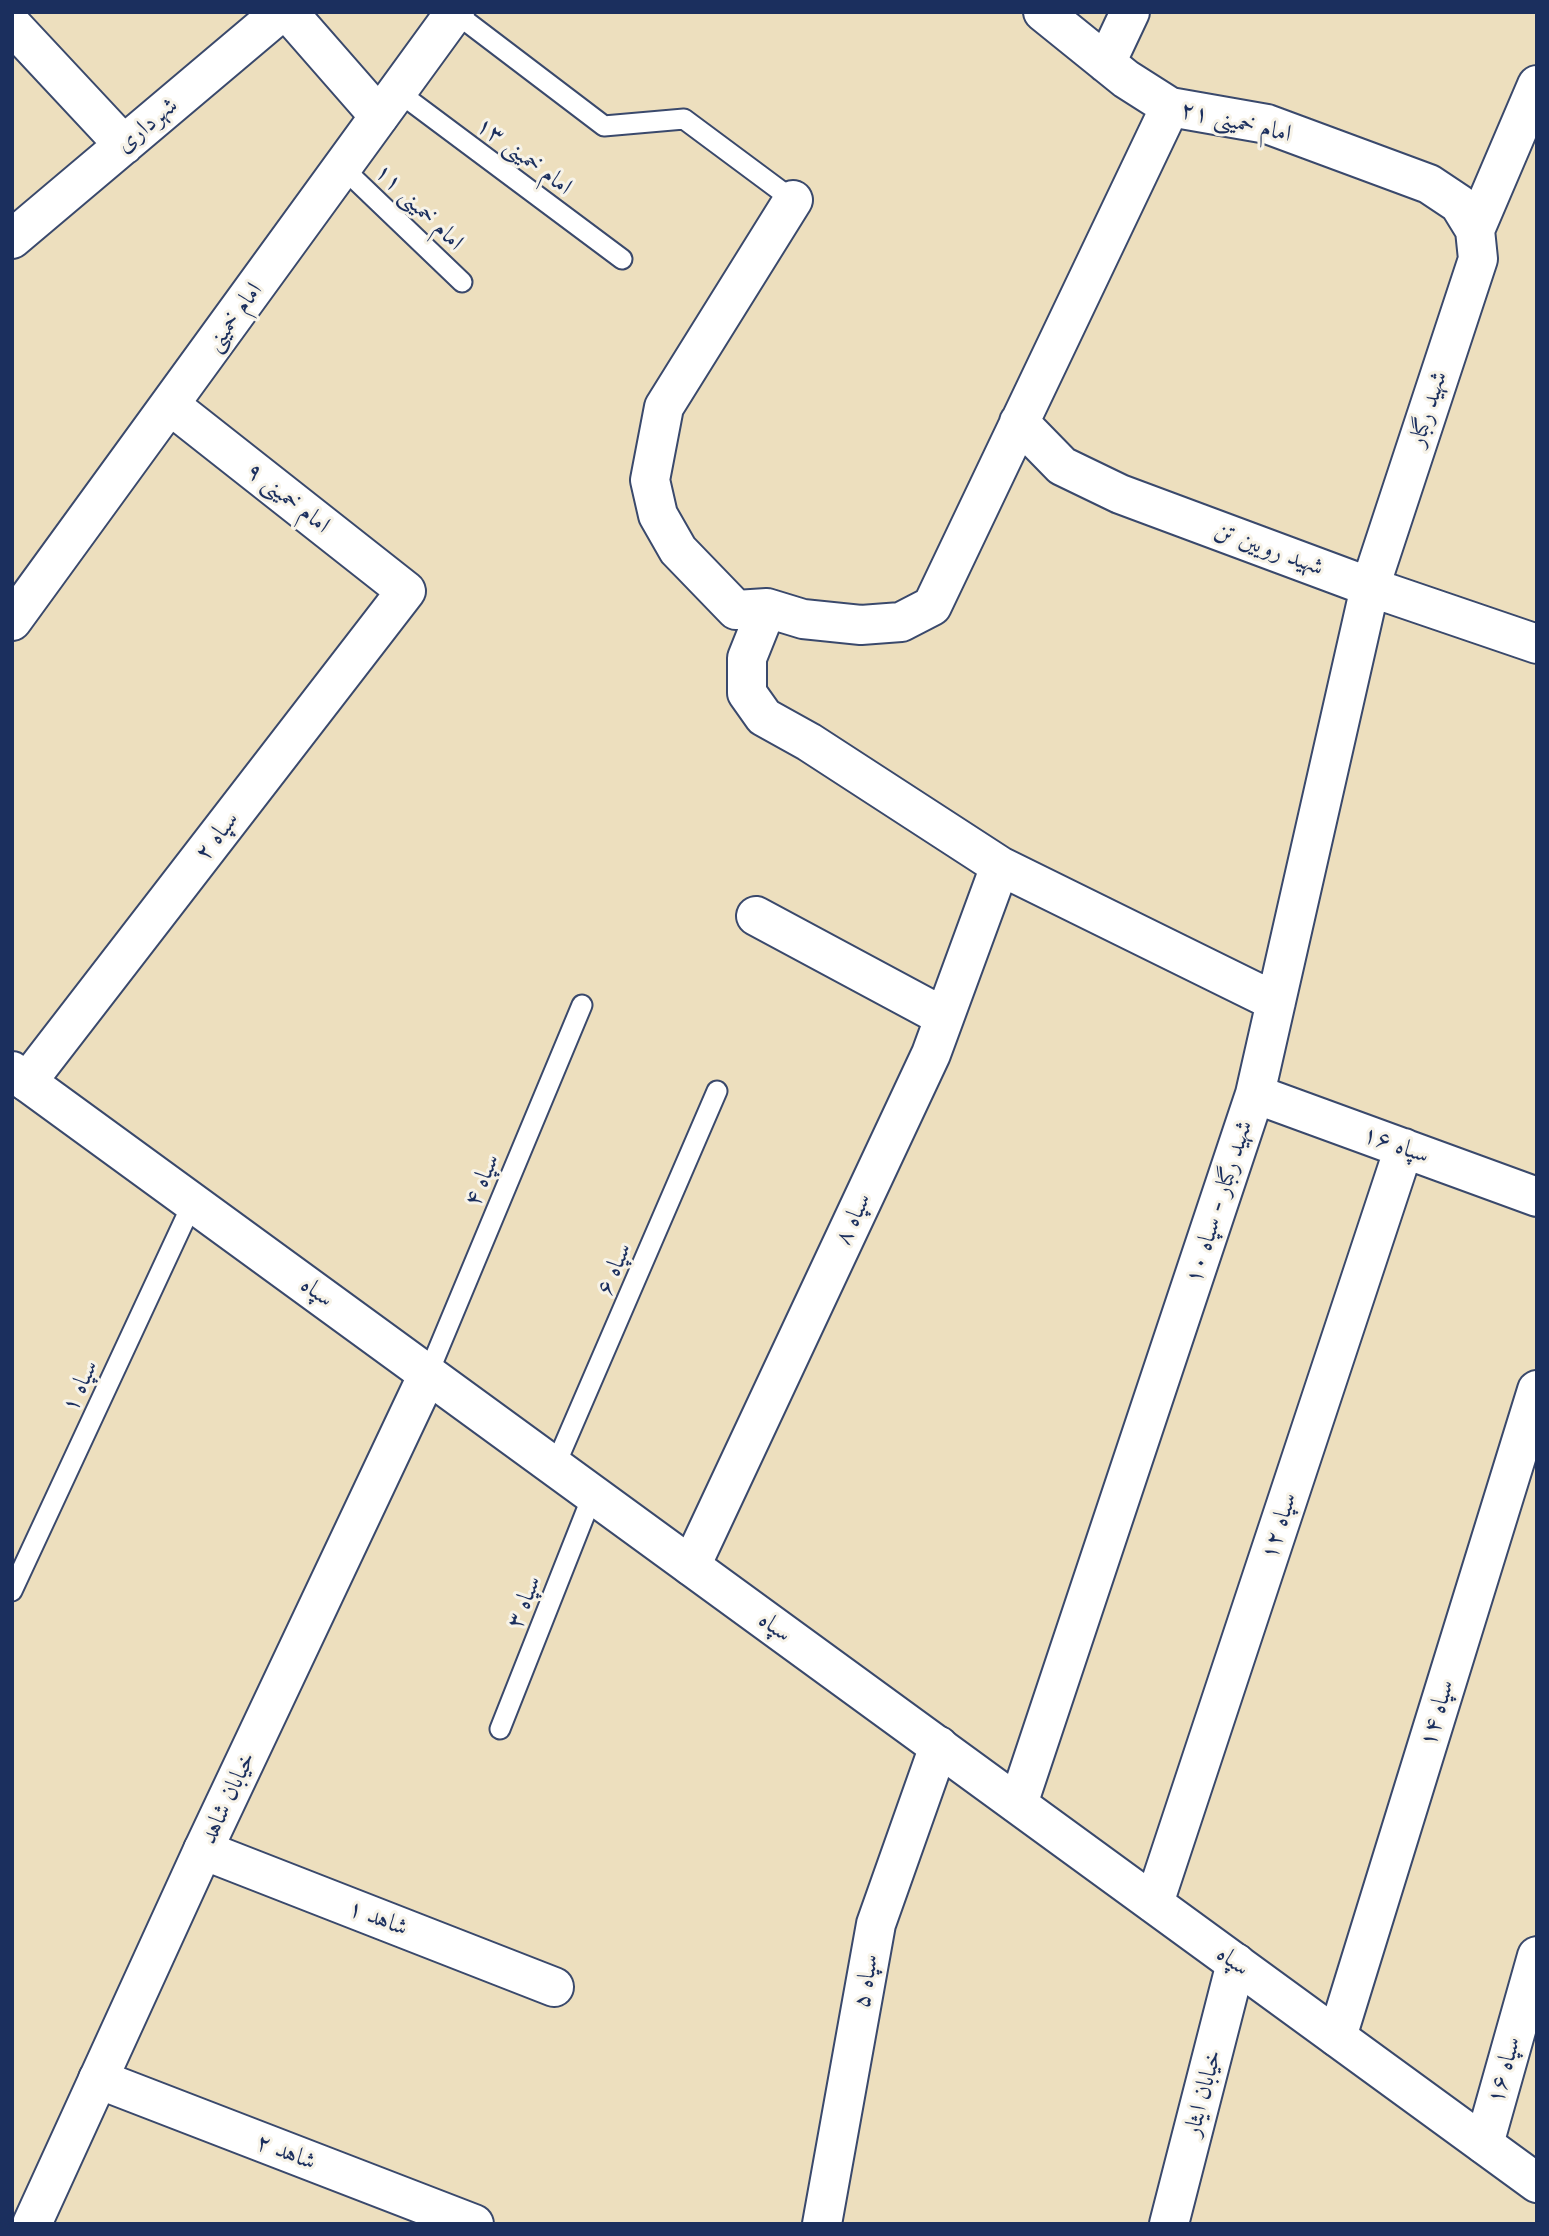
<!DOCTYPE html>
<html>
<head>
<meta charset="utf-8">
<style>
	body { margin:0 }
	#map { position:relative; width:1549px; height:2236px; overflow:hidden; background:#eddfbe; font-family:"Libre Caslon Text",serif }
	canvas { display:block }
	.frame { position:absolute; inset:0; border:14px solid #1b2f5e; pointer-events:none }
</style>
</head>
<body>
<div id="map">
<canvas width="1549" height="2236"></canvas>
<div class="frame"></div>
</div>
<script>
const context = document.querySelector('canvas').getContext('2d');
context.lineJoin = 'round';
const shape = rows => new Path2D(rows.map(r => 'M' + r).join(''));
function stroke(path, color, width, dash) { context.strokeStyle = color; context.lineWidth = width; context.lineCap = dash ? 'butt' : 'round'; context.setLineDash(dash || []); context.stroke(path); }
function write(font, color, halo, rows, align = 'center') {
  context.font = font + ' "Libre Caslon Text",Amiri,serif'; context.lineWidth = 6; context.setLineDash([]); context.textBaseline = 'middle'; context.strokeStyle = halo; context.fillStyle = color; for (const [text, x, y, turn = 0] of rows) {
    context.save(); context.translate(x, y); context.rotate((+turn || 0) * Math.PI / 180); context.textAlign = isNaN(turn) ? turn : align; if (halo) context.strokeText(text, 0, 0); context.fillText(text, 0, 0); context.restore();
  }
}
const service = shape([
	[454,12,604,126,684,119,793,200],
	[397,91,622,259],
	[342,167,462,282],
	[428,1374,582,1005],
	[555,1466,717,1091],
	[12,1591,193,1202],
	[500,1729,593,1494]
]);
const minor = shape([
	[288,12,379,116],
	[12,25,124,145],
	[1106,63,1130,12],
	[793,200,664,407,650,480,658,515,678,550,736,610,767,608,803,619,861,625,901,622,932,606,1170,107],
	[1475,230,1537,85],
	[12,239,281,12],
	[1019,422,1062,466,1120,494,1370,587,1537,644],
	[767,608,747,658,747,693,764,717,809,742,1000,866,1276,1002],
	[756,916,944,1017],
	[27,1082,406,591,170,405],
	[1255,1094,1537,1197],
	[691,1566,931,1054,1000,866],
	[1018,1804,1255,1094,1370,587,1478,259,1475,230,1459,204,1429,184,1267,124,1170,107,1126,79,1043,12],
	[203,1850,554,1987],
	[1154,1903,1404,1148],
	[1337,2037,1537,1390],
	[98,2079,474,2224],
	[1484,2144,1537,1956],
	[822,2224,876,1924,939,1746]
]);
const tertiary = shape([
	[32,2224,203,1850,428,1374],
	[1169,2224,1236,1963]
]);
const secondary = shape([
	[12,621,455,12],
	[12,1071,1537,2183]
]);
stroke(service, '#3a496c', 23);
stroke(minor, '#3a496c', 42);
stroke(tertiary, '#3a496c', 42);
stroke(secondary, '#3a496c', 42);
stroke(service, '#fff', 19);
stroke(minor, '#fff', 38);
stroke(tertiary, '#fff', 38);
stroke(secondary, '#fff', 38);
write('24px', '#1b2f5e', '#f7f3e8', [
	["امام خمینی ۲۱",1236,122,13],
	["شهرداری",147,125,-40],
	["امام خمینی ۱۳",524,156,37],
	["امام خمینی ۱۱",419,207,44],
	["امام خمینی",234,317,-54],
	["شهید رگبار",1428,409,-72],
	["امام خمینی ۹",288,498,38],
	["شهید رویین تن",1269,549,20],
	["سپاه ۲",217,836,-52],
	["سپاه ۱۶",1396,1145,20],
	["سپاه ۴",482,1180,-67],
	["شهید رگبار - سپاه ۱۰",1219,1202,-72],
	["سپاه ۸",853,1219,-65],
	["سپاه ۶",614,1269,-67],
	["سپاه",317,1292,36],
	["سپاه ۱",80,1386,-65],
	["سپاه ۱۲",1279,1526,-72],
	["سپاه ۳",524,1602,-68],
	["سپاه",775,1627,36],
	["سپاه ۱۴",1437,1713,-73],
	["خیابان شاهد",228,1798,-65],
	["شاهد ۱",378,1918,21],
	["سپاه",1233,1961,36],
	["سپاه ۵",866,1981,-80],
	["سپاه ۱۶",1504,2070,-74],
	["خیابان ایثار",1203,2093,-75],
	["شاهد ۲",286,2152,21]
]);
</script>
</body>
</html>
